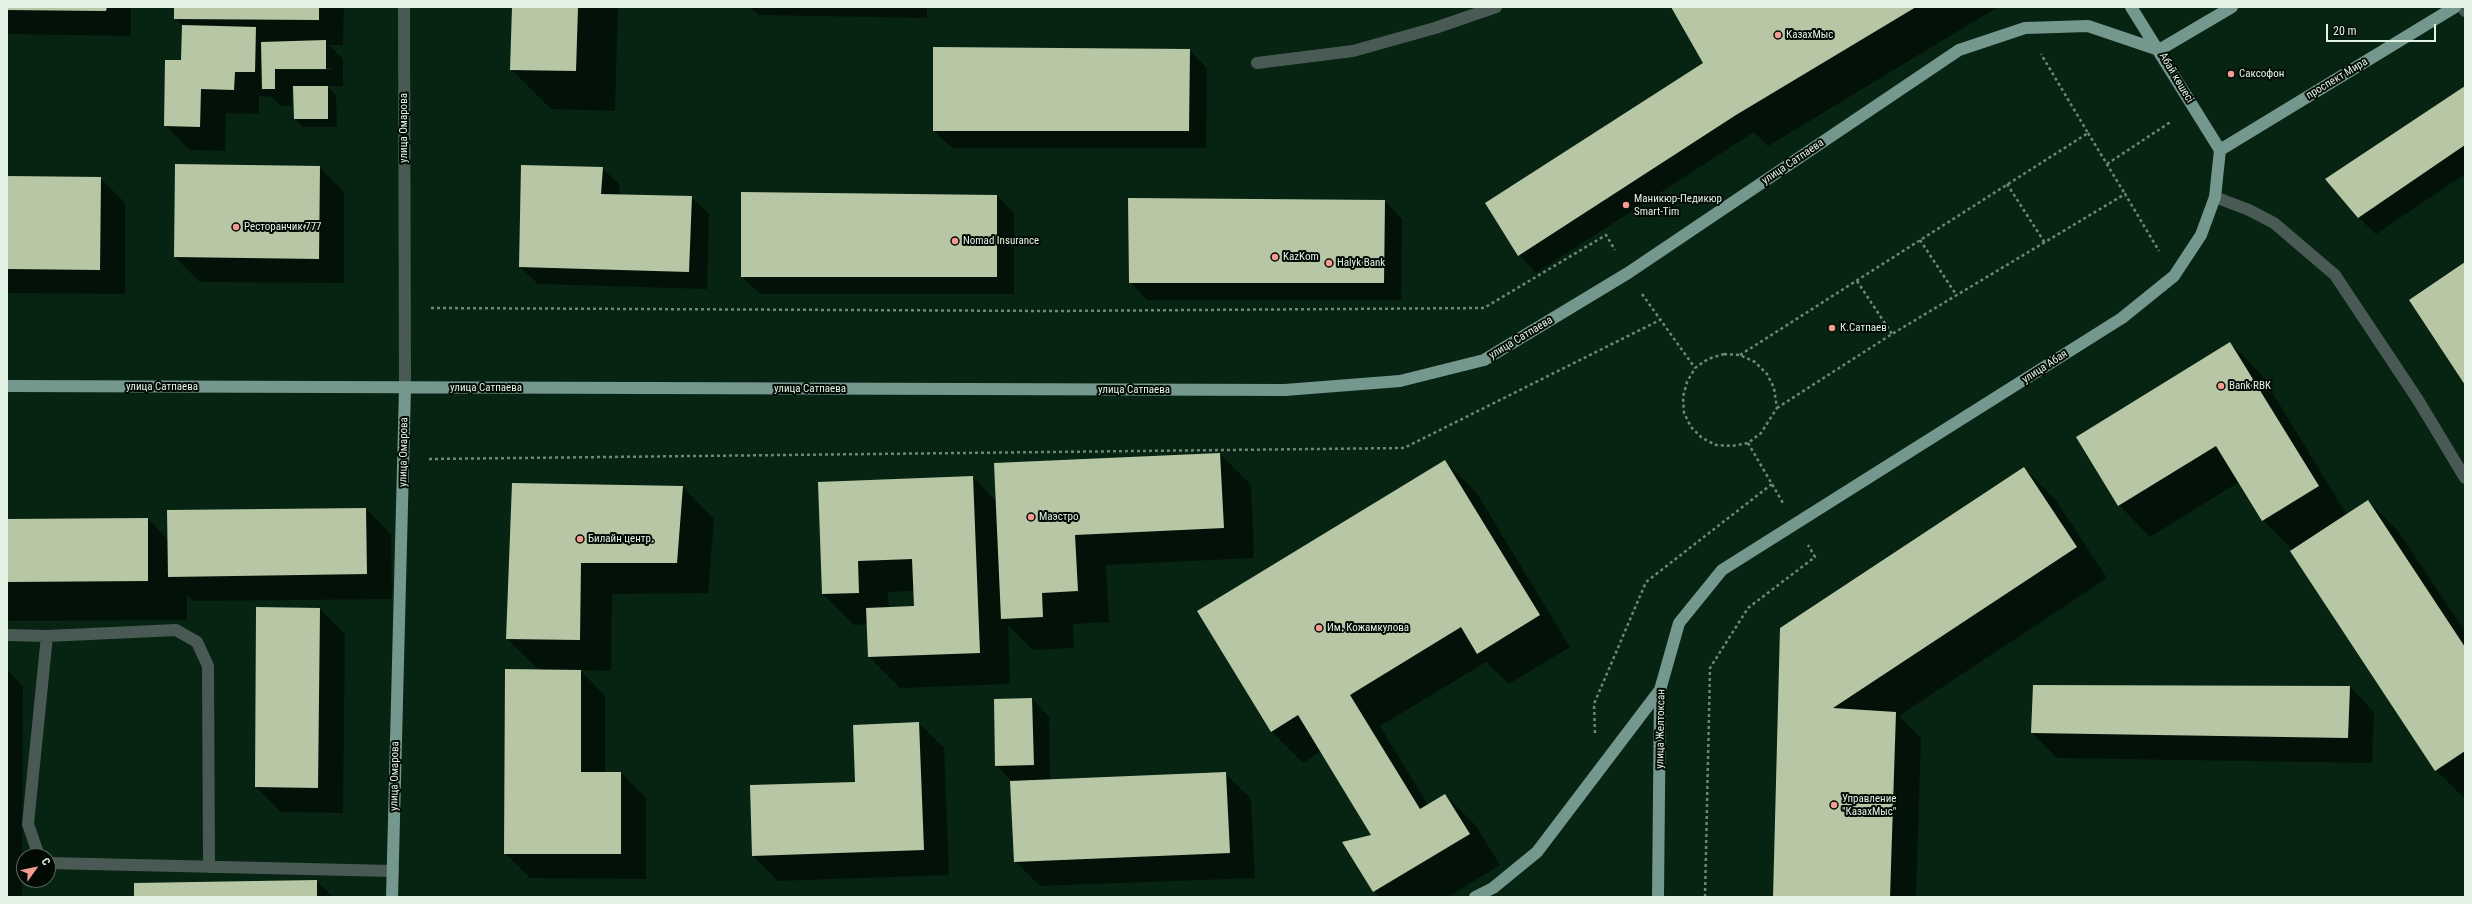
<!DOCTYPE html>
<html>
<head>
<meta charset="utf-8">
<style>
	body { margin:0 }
	#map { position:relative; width:2472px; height:904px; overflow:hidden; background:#072311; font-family:"Roboto Condensed",sans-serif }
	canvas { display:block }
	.frame { position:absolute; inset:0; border:8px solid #e2f3e6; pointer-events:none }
	.north { position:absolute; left:16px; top:848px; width:40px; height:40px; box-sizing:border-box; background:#020a04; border:1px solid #5c675e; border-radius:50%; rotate:57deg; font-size:11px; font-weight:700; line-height:16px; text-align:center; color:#e2f3e6 }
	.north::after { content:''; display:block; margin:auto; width:14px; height:18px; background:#f59c91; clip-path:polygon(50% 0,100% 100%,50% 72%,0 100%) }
	.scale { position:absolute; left:2326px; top:24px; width:110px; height:18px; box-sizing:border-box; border:2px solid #e2f3e6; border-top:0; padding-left:5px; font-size:12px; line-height:14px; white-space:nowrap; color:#e2f3e6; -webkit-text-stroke:3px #020a04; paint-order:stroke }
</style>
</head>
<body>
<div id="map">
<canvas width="2472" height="904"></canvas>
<div class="frame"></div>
<div class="north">С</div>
<div class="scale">20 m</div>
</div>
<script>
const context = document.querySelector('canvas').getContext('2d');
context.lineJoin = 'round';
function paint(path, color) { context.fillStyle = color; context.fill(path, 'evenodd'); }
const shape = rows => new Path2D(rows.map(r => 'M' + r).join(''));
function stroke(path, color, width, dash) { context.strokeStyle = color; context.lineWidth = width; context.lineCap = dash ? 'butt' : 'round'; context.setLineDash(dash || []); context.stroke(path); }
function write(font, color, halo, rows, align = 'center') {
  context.font = font + ' "Roboto Condensed",sans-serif'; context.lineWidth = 4; context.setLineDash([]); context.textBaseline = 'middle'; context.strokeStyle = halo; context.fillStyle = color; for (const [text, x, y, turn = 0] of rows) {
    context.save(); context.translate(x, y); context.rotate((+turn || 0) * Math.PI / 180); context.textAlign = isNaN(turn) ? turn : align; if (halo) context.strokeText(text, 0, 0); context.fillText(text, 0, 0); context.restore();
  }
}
paint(shape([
	[7,7,131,7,131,36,7,34],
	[175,7,344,7,343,45,329,45,343,59,343,86,327,86,336,95,337,127,303,127,295,119,294,86,292,86,292,106,281,106,271,97,259,96,259,114,226,113,225,151,190,150,165,125,182,61,183,26,175,18],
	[280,68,331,68,331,70,280,70],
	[513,7,618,7,615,111,551,109,511,69],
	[750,7,927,7,927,18,758,15],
	[1673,7,1998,7,1768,146,1754,132,1536,273,1519,255,1704,63],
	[1189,50,1207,68,1206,148,952,148,934,131],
	[2465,87,2465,174,2376,234,2358,217],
	[319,167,344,192,344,283,200,282,175,257],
	[602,168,620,185,619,195,691,197,709,214,707,289,538,284,520,267],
	[7,177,100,178,125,203,125,294,7,293],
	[997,196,1014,213,1014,294,760,294,742,277],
	[1385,201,1402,219,1401,300,1147,300,1130,282],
	[2230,343,2261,374,2347,515,2368,501,2399,532,2465,632,2465,799,2436,770,2293,551,2263,520,2239,482,2150,537,2119,505],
	[1220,454,1251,485,1254,558,1106,565,1109,622,1073,624,1074,648,1033,650,1008,625,1010,684,900,688,869,657,868,624,854,625,823,594,819,483,973,477,996,501],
	[914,591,915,607,889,608,888,592],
	[1444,461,1476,492,1570,647,1509,684,1486,662,1380,726,1428,805,1445,795,1476,826,1500,865,1448,897,1379,897,1344,843,1373,836,1321,751,1303,763,1271,731],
	[2024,468,2055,499,2107,578,1899,716,1921,738,1916,897,1774,897,1781,629],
	[513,484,683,487,714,519,708,593,612,594,611,671,580,670,605,696,605,773,621,773,646,798,646,879,530,878,505,853,539,670,507,639],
	[366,509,391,534,392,599,194,601,187,595,187,620,7,621,7,520,148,519,168,540,168,511],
	[320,609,345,634,343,813,281,812,256,787],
	[7,670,23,686,22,897,7,897],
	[2350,687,2374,712,2372,763,2057,758,2032,733],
	[1032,699,1049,717,1050,780,1226,774,1251,799,1255,878,1040,886,1015,861,1013,782,996,765],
	[919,723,944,748,949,875,778,881,753,856,856,782],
	[317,881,333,897,135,897]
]), '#0007');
paint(shape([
	[7,7,107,7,106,11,7,10],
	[174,7,319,7,319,20,174,19],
	[512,7,578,7,576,71,510,70],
	[1671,7,1916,7,1736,115,1518,256,1485,203,1703,63],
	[182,25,256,27,255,72,235,72,234,90,201,89,200,127,164,126,165,60,181,60],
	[326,40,326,69,275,69,275,89,262,89,261,42],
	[933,47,1190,49,1189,131,933,131],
	[293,86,328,86,328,119,294,119],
	[2465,86,2465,145,2358,218,2325,179],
	[175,164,320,166,319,259,174,257],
	[521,165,603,167,601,194,692,196,689,272,519,267],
	[7,176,101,177,100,270,7,269],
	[741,192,997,195,997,277,741,277],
	[1128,198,1385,200,1384,283,1129,283],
	[2465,262,2465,385,2409,300],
	[2230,342,2319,486,2262,521,2216,446,2118,506,2076,437],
	[1220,453,1224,528,1075,535,1078,591,1042,593,1043,617,1001,619,994,463],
	[1445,460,1540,615,1477,654,1461,627,1350,695,1420,809,1445,794,1470,834,1373,892,1342,842,1371,835,1298,715,1271,732,1197,611],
	[2024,467,2077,547,1833,708,1896,712,1890,897,1773,897,1780,628],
	[973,476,980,653,868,657,866,608,914,606,912,559,858,561,859,593,822,594,818,482],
	[512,483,683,486,677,563,581,563,580,640,506,639],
	[2368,500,2465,647,2465,751,2435,771,2290,551],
	[366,508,367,574,168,577,167,510],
	[148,518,148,581,7,582,7,519],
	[256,607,320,608,318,788,255,787],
	[505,669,581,670,581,772,621,772,621,854,504,854],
	[2033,685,2350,686,2348,738,2031,733],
	[1032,698,1034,765,995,766,994,699],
	[919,722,924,850,752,856,750,785,855,782,853,725],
	[1226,772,1230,853,1014,862,1010,781],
	[317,880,317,897,134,897,134,883]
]), '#b7c7a5');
stroke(shape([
	[2088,133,2125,194],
	[2107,164,2172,121],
	[2007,184,2045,243],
	[1920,240,1957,296],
	[1857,281,1892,334],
	[1642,294,1695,368],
	[431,308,1053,311,1484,308,1606,235,1615,250],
	[1724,354,1740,355,1755,362,1767,374,1774,388,1777,408,1761,433,1748,443,1732,446,1716,445,1702,438,1691,427,1684,413,1683,397,1687,382,1695,368,1708,359,1724,354],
	[1740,355,2088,133,2041,54],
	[1777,408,1892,334,2125,194,2159,251],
	[1748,443,1783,503],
	[429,459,1404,448,1660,320],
	[1595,733,1594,704,1646,582,1772,484],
	[1705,897,1710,668,1748,608,1815,557,1808,545]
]), '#708677', 2.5, [3, 3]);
stroke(shape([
	[404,7,405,388],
	[2463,7,2465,11],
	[1257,63,1353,51,1435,28,1496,7],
	[2215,197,2249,210,2274,223,2335,275,2418,400,2465,478],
	[7,635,47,636,28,824,39,856],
	[47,636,176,630,197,642,208,666,209,867],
	[48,863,393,871]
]), '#495a55', 12);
stroke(shape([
	[2131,7,2220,150],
	[2220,150,2455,7],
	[7,386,1285,390,1400,381,1484,360,1628,273,1959,50,2025,28,2088,26,2159,50,2232,7],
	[392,897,405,388],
	[1475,897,1493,888,1537,852,1660,690],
	[1658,897,1660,690,1679,623,1722,570,2122,318,2174,276,2201,235,2215,197,2220,150]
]), '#74978e', 12);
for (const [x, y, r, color] of [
	[1778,35,4,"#f59c91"],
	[2231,74,4,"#f59c91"],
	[1626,205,4,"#f59c91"],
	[236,227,4,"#f59c91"],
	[955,241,4,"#f59c91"],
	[1275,257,4,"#f59c91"],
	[1329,263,4,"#f59c91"],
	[1832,328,4,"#f59c91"],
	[2221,386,4,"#f59c91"],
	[1031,517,4,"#f59c91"],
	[580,539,4,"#f59c91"],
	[1319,628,4,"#f59c91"],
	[1834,805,4,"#f59c91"]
]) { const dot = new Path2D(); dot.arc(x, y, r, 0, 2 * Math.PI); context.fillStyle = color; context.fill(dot); stroke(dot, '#020a04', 1.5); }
write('11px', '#e2f3e6', '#020a04', [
	["КазахМыс",1786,35],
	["Саксофон",2239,74],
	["Маникюр-Педикюр",1634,199],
	["Smart-Tim",1634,212],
	["Ресторанчик 777",244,227],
	["Nomad Insurance",963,241],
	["KazKom",1283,257],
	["Halyk Bank",1337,263],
	["К.Сатпаев",1840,328],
	["Bank RBK",2229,386],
	["Маэстро",1039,517],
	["Билайн центр.",588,539],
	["Им. Кожамкулова",1327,628],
	["Управление",1842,799],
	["\"КазахМыс\"",1842,812]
], 'left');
write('11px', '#e2f3e6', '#020a04', [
	["Абай көшесі",2176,78,59],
	["проспект Мира",2337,79,-31],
	["улица Омарова",404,128,-90],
	["улица Сатпаева",1793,162,-34],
	["улица Сатпаева",1521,338,-31],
	["улица Абая",2045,367,-33],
	["улица Сатпаева",162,387],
	["улица Сатпаева",486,388],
	["улица Сатпаева",810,389],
	["улица Сатпаева",1134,390],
	["улица Омарова",404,452,-89],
	["улица Желтоксан",1661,729,-89],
	["улица Омарова",395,776,-89]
]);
</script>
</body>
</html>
